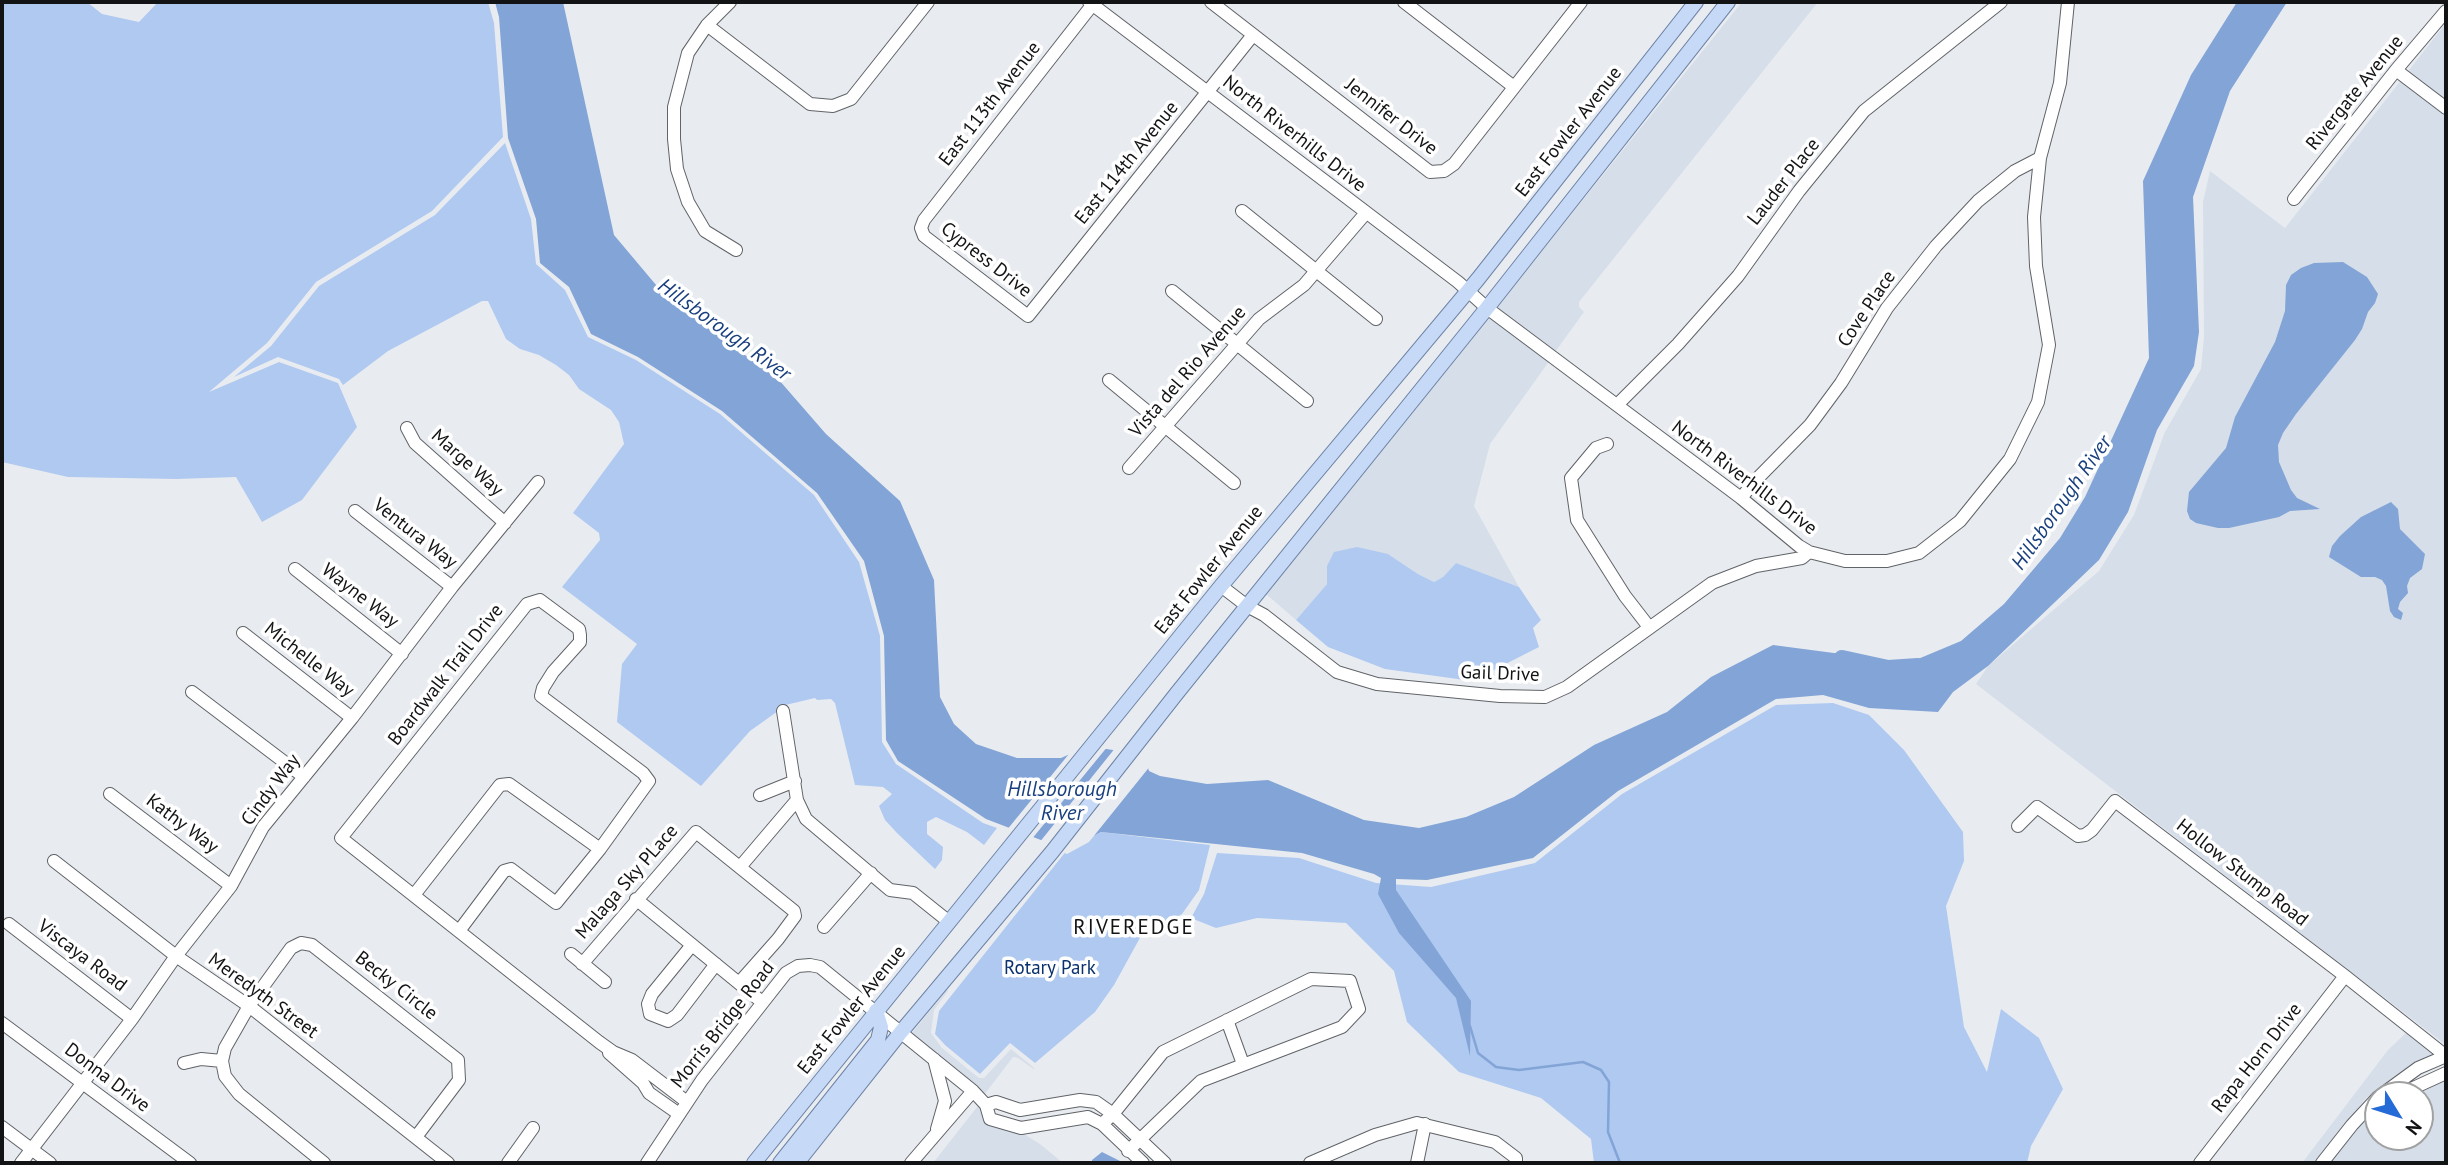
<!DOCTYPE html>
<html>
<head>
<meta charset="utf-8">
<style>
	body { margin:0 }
	#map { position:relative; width:2448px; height:1165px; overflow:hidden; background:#e8ecf1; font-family:"PT Sans",sans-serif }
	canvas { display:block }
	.frame { position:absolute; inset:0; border:4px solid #121315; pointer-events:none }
	.north { position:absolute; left:2364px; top:1081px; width:70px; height:70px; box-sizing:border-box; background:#fff; border:2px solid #a0a1a1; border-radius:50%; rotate:128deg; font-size:19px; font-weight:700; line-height:28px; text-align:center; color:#121315 }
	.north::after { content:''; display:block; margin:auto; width:24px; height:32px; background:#246bd7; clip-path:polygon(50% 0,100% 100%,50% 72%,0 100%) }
</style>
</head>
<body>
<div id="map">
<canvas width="2448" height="1165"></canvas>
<div class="frame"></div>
<div class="north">N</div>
</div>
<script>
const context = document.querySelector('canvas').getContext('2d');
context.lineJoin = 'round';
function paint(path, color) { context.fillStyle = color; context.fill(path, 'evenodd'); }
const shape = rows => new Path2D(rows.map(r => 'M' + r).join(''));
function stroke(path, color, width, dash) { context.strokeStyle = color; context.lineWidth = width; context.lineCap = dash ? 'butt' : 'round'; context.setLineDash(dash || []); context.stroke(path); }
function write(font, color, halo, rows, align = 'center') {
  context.font = font + ' "PT Sans",sans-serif'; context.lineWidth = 7; context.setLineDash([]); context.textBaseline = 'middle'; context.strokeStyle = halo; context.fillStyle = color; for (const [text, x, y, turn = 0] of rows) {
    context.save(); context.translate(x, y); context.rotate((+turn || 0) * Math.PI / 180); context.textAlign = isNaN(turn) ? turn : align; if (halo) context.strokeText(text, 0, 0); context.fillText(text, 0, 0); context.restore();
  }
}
paint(shape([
	[1742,2,1818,2,1579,302,1579,307,1584,312,1555,352,1496,308],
	[2446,23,2446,1045,1976,684,1988,666,2099,571,2134,515,2165,432,2201,369,2204,336,2203,202,2210,171,2285,228],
	[1490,316,1550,360,1490,444,1474,506,1519,587,1456,563,1443,577,1434,582,1418,574,1388,554,1327,566,1327,584,1296,620,1266,594],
	[947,990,948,991,934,1010,931,1033,942,1048,979,1078,984,1078,1011,1049,1033,1067,1035,1070,1018,1058,1013,1057,984,1095,911,1034],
	[2409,1030,2436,1055,2414,1064,2366,1098,2315,1163,2302,1163,2388,1050],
	[2446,1079,2446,1163,2329,1163,2356,1128,2378,1106,2378,1137,2420,1137,2420,1095,2412,1095],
	[981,1102,1006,1123,1040,1144,1063,1163,933,1163]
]), '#d6dee9');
paint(shape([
	[2,2,87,2,102,14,139,22,158,2,488,2,494,23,503,137,432,211,316,282,267,343,209,392,279,362,338,383,357,427,302,500,262,522,236,477,176,479,68,477,2,462],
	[505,143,531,219,536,264,565,290,588,337,636,360,720,414,814,495,859,562,880,636,882,742,896,764,983,823,997,828,984,845,967,832,936,817,927,822,927,834,943,847,942,860,935,869,897,833,885,820,879,806,892,794,883,787,855,785,835,703,831,699,817,700,815,698,777,707,778,711,750,731,701,786,617,722,622,664,637,644,562,587,600,540,599,533,573,513,624,444,619,422,611,410,579,389,569,375,556,365,539,355,520,349,506,339,488,301,482,301,388,351,343,385,339,379,278,357,234,377,271,346,319,286,435,215],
	[1357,547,1388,554,1418,574,1434,582,1443,577,1456,563,1519,587,1541,620,1533,628,1539,647,1472,681,1385,669,1328,647,1296,620,1327,584,1327,566,1334,552],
	[1833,703,1869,715,1904,750,1963,832,1964,861,1946,906,1964,1027,1987,1072,2001,1009,2039,1038,2063,1089,2031,1146,2027,1163,1594,1163,1591,1139,1541,1098,1459,1072,1407,1022,1394,971,1346,923,1257,918,1216,928,1191,918,1204,894,1217,853,1299,858,1376,883,1431,887,1535,863,1622,794,1776,705],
	[1101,832,1210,845,1199,890,1182,914,1141,936,1114,985,1095,1012,1035,1063,1010,1043,980,1074,945,1045,935,1034,939,1011,1067,850]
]), '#b0c9f0');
paint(shape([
	[495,2,563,2,614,235,667,298,779,380,826,434,900,501,934,580,940,697,954,724,976,744,1017,758,1061,758,1088,746,1144,755,1149,771,1160,776,1207,784,1268,780,1364,820,1419,828,1466,817,1514,797,1594,745,1667,712,1711,677,1773,645,1849,655,1882,674,1961,641,2004,604,2060,538,2085,497,2149,358,2143,181,2191,75,2237,2,2287,2,2230,91,2193,197,2199,332,2194,366,2157,430,2128,512,2099,560,1988,666,1953,692,1938,712,1869,708,1823,695,1776,699,1618,791,1533,858,1427,880,1396,879,1396,890,1471,1001,1470,1056,1456,998,1399,933,1378,894,1381,878,1374,874,1302,853,1101,832,1067,850,986,819,898,761,886,740,884,636,864,561,817,493,722,411,638,357,591,334,569,287,540,263,536,219,508,138,499,17],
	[2343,262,2367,277,2378,294,2375,303,2368,312,2362,329,2355,340,2296,414,2283,433,2278,445,2279,462,2291,490,2297,498,2320,509,2290,511,2279,517,2229,528,2218,528,2196,523,2190,519,2187,511,2189,492,2226,448,2235,417,2275,342,2285,311,2286,285,2291,275,2301,268,2314,263],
	[2391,502,2398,509,2400,529,2425,554,2422,569,2410,578,2407,586,2408,593,2400,602,2398,609,2403,613,2401,620,2394,617,2390,611,2386,586,2382,580,2375,577,2361,577,2329,557,2332,546,2340,536,2361,517],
	[1102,1152,1124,1163,1092,1163,1092,1160]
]), '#83a4d6');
paint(shape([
	[1088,743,1108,746,1031,840,1006,831,1073,749],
	[1116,747,1146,752,1151,765,1089,842,1067,854,1039,843]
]), '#e8ecf1');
stroke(shape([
	[1470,1026,1478,1053,1496,1067,1519,1070,1583,1062,1601,1070,1609,1082,1608,1132,1620,1163]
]), '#83a4d6', 2.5);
stroke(shape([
	[1842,659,1888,669,1918,667]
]), '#83a4d6', 18);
const minor = shape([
	[730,2,707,25,688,53,674,107,674,139,677,169,688,202,705,231,736,250],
	[1089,2,1458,282,1487,308,1741,498,1799,546,1809,552,1845,561,1887,561,1919,553,1960,521,2010,459,2038,402,2049,345,2036,266,2034,217,2040,158,2060,83,2068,2],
	[1211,2,1430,172,1444,171,1454,164,1581,2],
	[1404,2,1514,87],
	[1093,4,924,220,921,228,924,236,1028,316,1253,35],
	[707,25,810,104,833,106,851,99,928,2],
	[2396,70,2446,108],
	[2294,199,2396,70,2446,11],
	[1242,211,1376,319],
	[1172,291,1307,401],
	[1109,380,1234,483],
	[1617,405,1678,344,1738,276,1799,191,1864,111,2001,2],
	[407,428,415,443,505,523],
	[1607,444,1596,448,1571,478,1577,520,1625,596,1649,627],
	[1129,468,1259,319,1304,285,1365,214],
	[1741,498,1755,481,1810,425,1841,383,1887,308,1936,246,1978,201,2015,171,2040,158],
	[355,511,452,587],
	[295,569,402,654],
	[1221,586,1247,606,1264,615,1337,672,1377,684,1500,696,1545,697,1567,687,1712,583,1756,566,1802,558,1809,552],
	[243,633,352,718],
	[192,692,304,777],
	[783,711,797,800,806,819,890,890,913,893,948,921],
	[110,794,231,886],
	[760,795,795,781],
	[2018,826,2037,807,2078,836,2085,835,2092,830,2115,801,2345,976,2446,1056],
	[54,861,176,956,249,1006,448,1163],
	[740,867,797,800],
	[414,895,500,785,509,784,600,849],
	[636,899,762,1002],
	[9,924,132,1019],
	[824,927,871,873],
	[459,931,504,871,511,869,556,903,600,849,649,781,643,773,541,696,543,688,553,672,580,642,580,635,579,629,540,600,527,604,341,838,599,1042,613,1052,632,1060,687,1102],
	[692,945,652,994,648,1004,650,1014,668,1021,677,1015,716,964],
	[571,954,605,982],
	[582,964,696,832,794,911,795,916,778,939,739,983],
	[1227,1020,1243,1064],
	[2,1023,190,1163],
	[609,1053,643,1083,649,1093,679,1114],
	[934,1059,945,1101,937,1129],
	[184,1063,201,1059,222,1061],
	[2381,1095,2418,1068,2446,1056],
	[2398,1095,2446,1073],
	[986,1105,996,1102,1020,1110,1080,1100,1096,1102,1113,1114,1165,1163],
	[1102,1124,1113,1114,1163,1052,1311,979,1350,981,1359,1009,1342,1027,1201,1081,1128,1151],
	[2,1127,50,1163],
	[21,1163,132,1019,176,956,231,886,263,827,352,718,452,587,538,482],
	[324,1163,239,1094,225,1076,222,1061,225,1048,249,1006,291,948,301,943,312,945,458,1060,459,1080,416,1137],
	[508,1163,533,1128],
	[647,1163,702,1080,786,973,798,966,810,965,820,967,973,1091,986,1105,990,1119,1021,1128,1088,1117,1102,1124,1143,1163],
	[911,1163,973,1091],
	[1310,1163,1375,1135,1417,1123,1495,1142,1516,1158,1516,1163],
	[1417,1163,1425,1124],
	[2200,1163,2345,976],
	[2322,1163,2352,1125,2378,1097]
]);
const major = shape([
	[754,1163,1221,586,1478,279,1696,2],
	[780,1163,878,1040,881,1027,876,1011],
	[797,1163,901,1032,1052,852,1177,693,1487,308,1728,2]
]);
stroke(minor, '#606367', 14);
stroke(major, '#6e83a4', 16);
stroke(minor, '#fff', 12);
stroke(major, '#c6d9f7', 14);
write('19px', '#121315', '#fff', [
	["Rivergate Avenue",2355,93,-51],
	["East 113th Avenue",990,104,-52],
	["Jennifer Drive",1391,117,38],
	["East Fowler Avenue",1569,132,-52],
	["North Riverhills Drive",1294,134,38],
	["East 114th Avenue",1127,163,-51],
	["Lauder Place",1784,182,-52],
	["Cypress Drive",986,260,38],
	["Cove Place",1867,309,-56],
	["Vista del Rio Avenue",1188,372,-49],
	["Marge Way",467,463,42],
	["North Riverhills Drive",1744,478,37],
	["Ventura Way",415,534,38],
	["East Fowler Avenue",1209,570,-51],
	["Wayne Way",360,596,38],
	["Michelle Way",309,660,38],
	["Gail Drive",1500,674,2],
	["Boardwalk Trail Drive",446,675,-52],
	["Cindy Way",271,790,-53],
	["Kathy Way",182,824,37],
	["Hollow Stump Road",2242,873,38],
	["Malaga Sky PLace",627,882,-49],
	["Viscaya Road",82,956,37],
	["Becky Circle",396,986,38],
	["Meredyth Street",263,996,36],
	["East Fowler Avenue",852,1010,-51],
	["Morris Bridge Road",723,1025,-52],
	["Rapa Horn Drive",2257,1058,-52],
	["Donna Drive",107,1078,37]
]);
write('19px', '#09316d', '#fff', [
	["Rotary Park",1050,969]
]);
write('italic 21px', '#19407e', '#fff', [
	["Hillsborough River",724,330,36],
	["Hillsborough River",2062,503,-55],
	["Hillsborough",1062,790],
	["River",1062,814]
]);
context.letterSpacing = '2px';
write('21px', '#121315', '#fff', [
	["RIVEREDGE",1134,928]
]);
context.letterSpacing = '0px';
</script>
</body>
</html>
